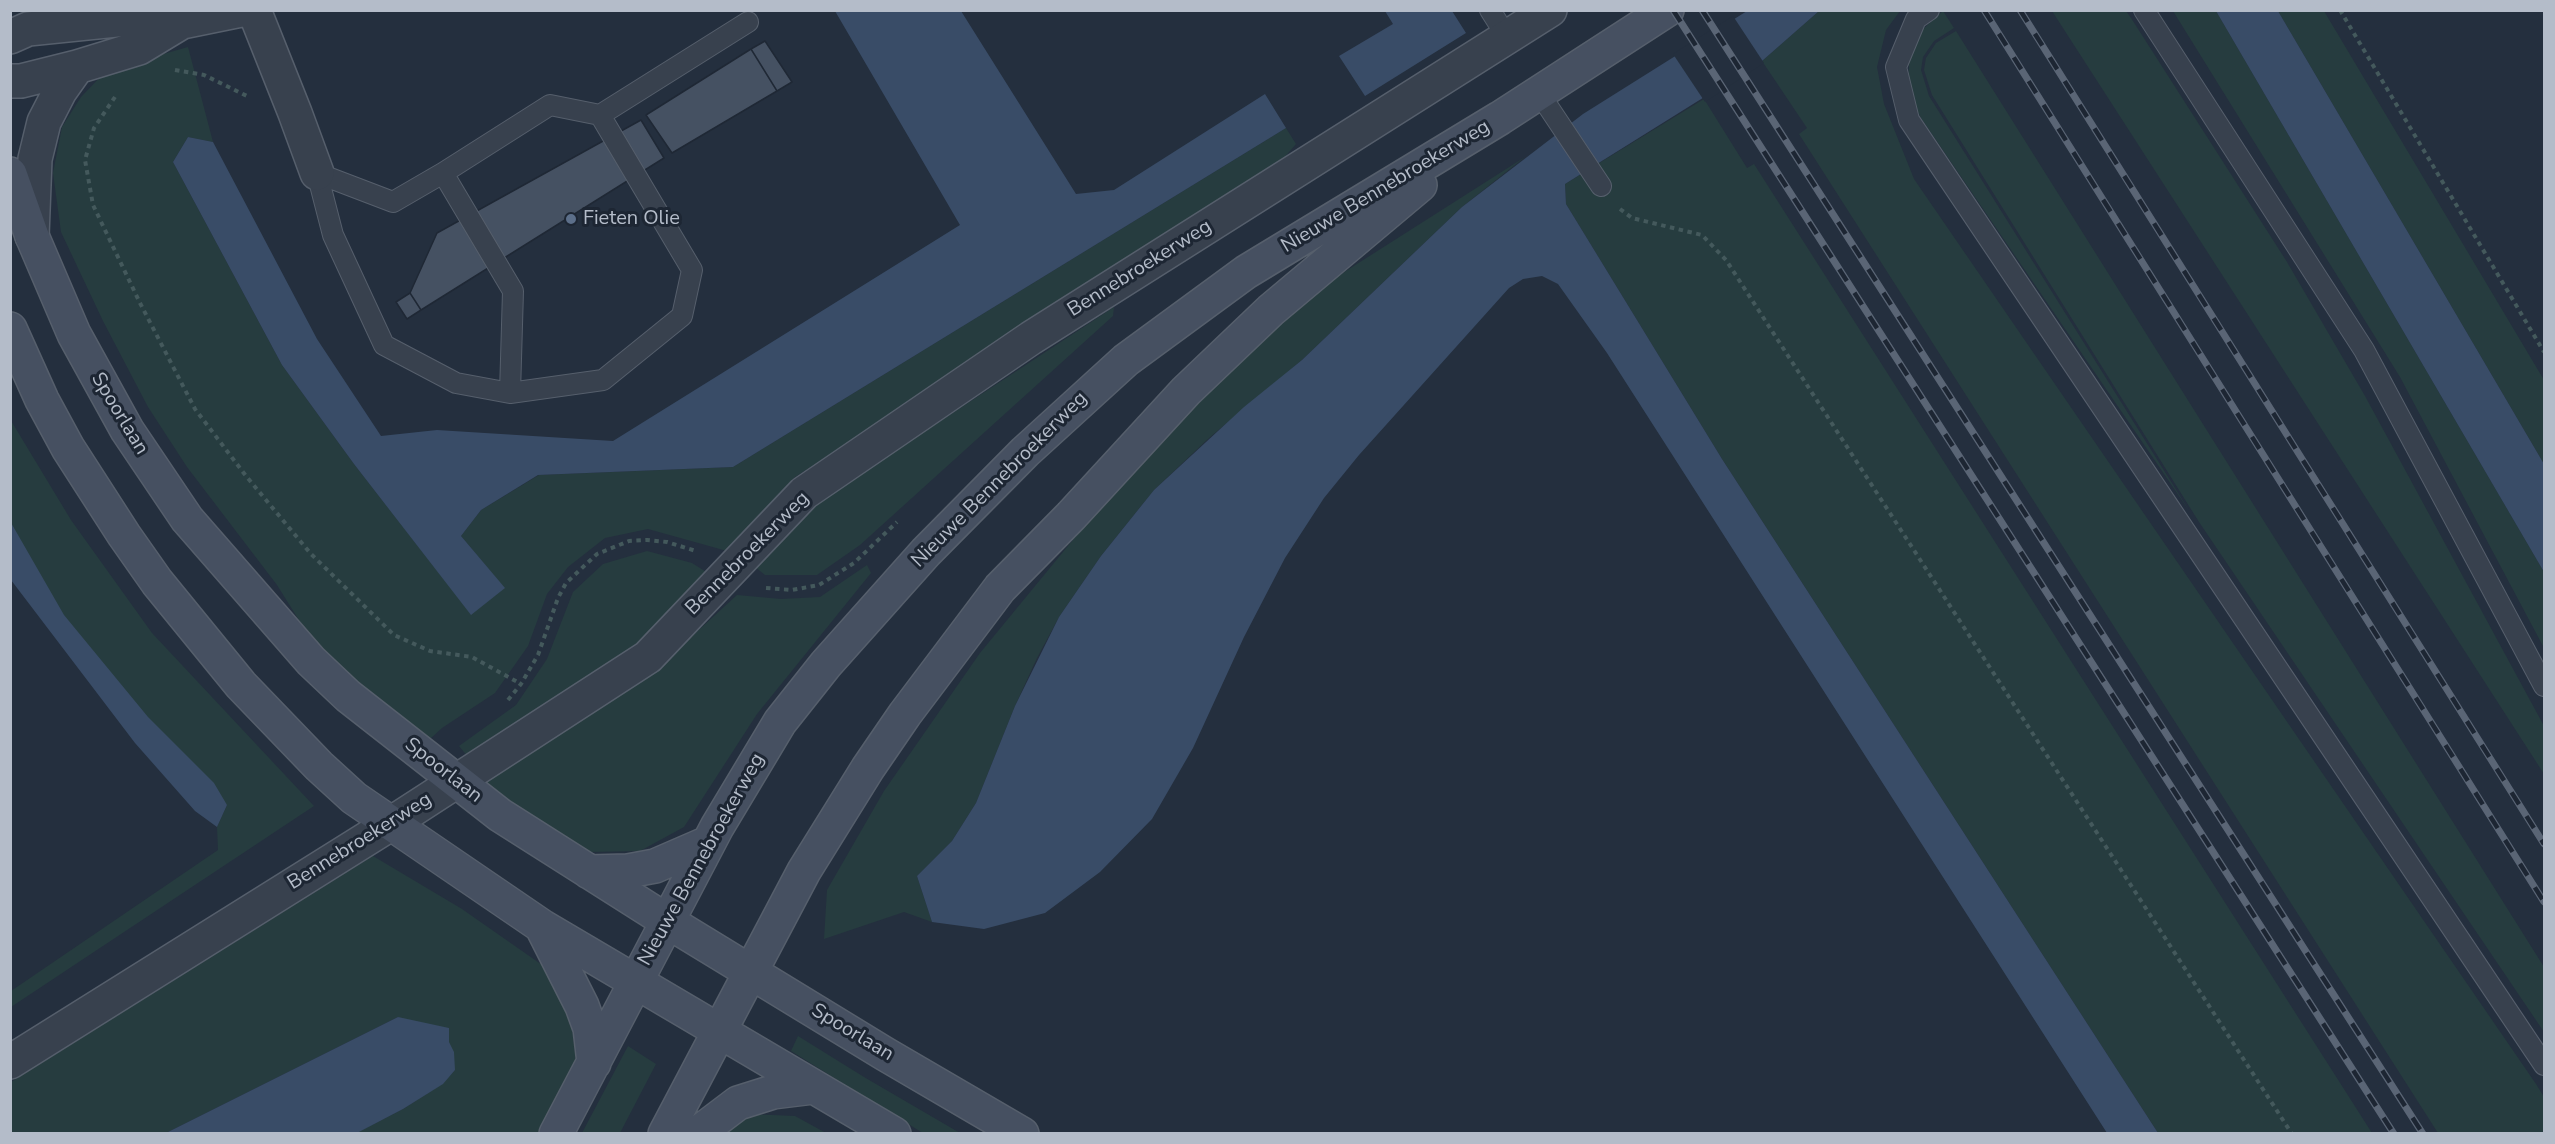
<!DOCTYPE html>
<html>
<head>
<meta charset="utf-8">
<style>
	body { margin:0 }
	#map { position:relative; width:2555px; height:1144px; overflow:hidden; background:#242f3e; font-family:"Nunito Sans",sans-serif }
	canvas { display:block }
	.frame { position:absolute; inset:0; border:12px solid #b4bcc9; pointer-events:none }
</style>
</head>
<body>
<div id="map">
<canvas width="2555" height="1144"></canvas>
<div class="frame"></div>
</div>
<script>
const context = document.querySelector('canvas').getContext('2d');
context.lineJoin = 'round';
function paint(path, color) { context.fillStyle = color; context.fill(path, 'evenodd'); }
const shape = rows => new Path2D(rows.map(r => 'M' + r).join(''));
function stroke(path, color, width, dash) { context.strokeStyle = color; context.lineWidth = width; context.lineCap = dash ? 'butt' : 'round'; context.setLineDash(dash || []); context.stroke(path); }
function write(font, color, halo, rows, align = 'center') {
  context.font = font + ' "Nunito Sans",sans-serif'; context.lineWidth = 6; context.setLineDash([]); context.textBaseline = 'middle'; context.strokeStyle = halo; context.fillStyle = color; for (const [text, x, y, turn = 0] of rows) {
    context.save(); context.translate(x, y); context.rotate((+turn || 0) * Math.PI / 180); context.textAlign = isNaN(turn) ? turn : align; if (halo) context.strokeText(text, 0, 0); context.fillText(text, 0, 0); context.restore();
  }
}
paint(shape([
	[1819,11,1900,11,1886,30,1877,67,1884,104,1914,179,2536,1084,2544,1097,2544,1133,2438,1133,1799,134,1807,128,1762,61],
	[1943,11,1954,28,1934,41,1923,57,1921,70,1929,96,2190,512,1921,118,1907,91,1910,54,1921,31],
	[2052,11,2126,11,2131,18,2287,262,2365,396,2544,726,2544,774],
	[2173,11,2216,11,2544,572,2544,648,2400,377],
	[2278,11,2324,11,2544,380,2544,464],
	[1956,31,2544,967,2544,1032,2199,522,1932,95,1924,70,1926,58,1936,43],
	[188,47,213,142,188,137,173,162,282,365,354,464,471,614,504,588,461,536,481,510,539,475,733,467,1286,128,1296,144,1276,167,795,477,727,551,648,529,605,538,568,567,547,594,528,646,495,693,442,728,430,739,319,652,277,585,187,467,148,407,103,321,61,232,53,173,62,127,81,97,107,70],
	[1704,99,1747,168,1754,164,2372,1133,2158,1133,1722,459,1566,204,1565,184],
	[1525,157,1462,207,1302,360,1209,438,1154,490,1101,556,1059,617,1037,658,1015,706,976,803,952,841,917,876,932,922,904,912,824,939,827,890,884,791,980,653,1146,451,1302,299],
	[1114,307,1113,316,860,545,817,575,765,575,755,567,796,516],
	[10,419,71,520,152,633,314,806,11,1007,11,991,218,850,217,827,227,805,93,684,11,561],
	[647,551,692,563,711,575,646,640,468,757,459,746,516,705,547,659,573,592,603,564],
	[867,565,871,573,757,714,684,827,640,851,588,852,537,821,486,782,654,671,737,595,781,599,820,597],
	[373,856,462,909,545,967,571,1019,576,1062,538,1133,356,1133,403,1109,442,1084,455,1070,398,1017,166,1133,11,1134,11,1082],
	[798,1036,864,1077,960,1133,923,1133,905,1122,791,1051],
	[628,1046,656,1064,620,1133,582,1133],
	[749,1114,795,1116,826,1133,725,1134]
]), '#263c3f');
paint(shape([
	[835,11,961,11,1076,194,1114,190,1265,94,1286,128,733,467,538,475,481,510,461,536,505,588,471,615,354,464,282,365,173,162,188,137,213,142,317,339,381,436,437,430,613,441,960,225],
	[1385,11,1452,11,1466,33,1365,96,1339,56,1393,24],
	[1747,11,1819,11,1762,61,1565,184,1566,204,1722,459,2158,1133,2107,1133,1607,353,1558,284,1542,276,1523,279,1509,288,1359,455,1324,498,1285,558,1244,637,1193,748,1152,819,1100,872,1045,913,984,929,932,922,917,876,952,841,976,803,1015,706,1059,617,1101,556,1154,490,1244,407,1302,360,1462,207,1583,114],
	[2216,11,2278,11,2544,464,2544,572],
	[10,521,64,615,148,717,214,783,227,805,217,827,195,811,135,743,11,580],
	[398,1017,449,1028,449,1042,454,1052,455,1070,443,1084,403,1109,357,1133,166,1133]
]), '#394c67');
paint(shape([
	[1733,16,1764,63,1705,102,1673,54]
]), '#242f3e');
const building = shape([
	[765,41,792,82,777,91,751,49,765,41],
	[751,49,777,91,672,153,646,115,751,49],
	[641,120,664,158,421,310,410,293,437,233,641,120],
	[410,293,421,310,407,319,396,302,410,293]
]);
paint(building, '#455162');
stroke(building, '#1f2835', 1.5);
const service = shape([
	[1490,10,1507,37],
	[1929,10,1916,19,1896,67,1909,120,2544,1065],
	[2144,10,2364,350,2544,686],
	[1539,93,1601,186],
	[600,115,748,22],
	[443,173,513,291,510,393,456,383,384,345,333,235,317,173,393,202,443,173,550,105,600,115,692,270,682,316,603,380,510,393]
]);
const minor = shape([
	[254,10,295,113,317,173],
	[10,37,28,29,136,18,182,22,241,10],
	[10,81,21,81,77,67,139,48,182,22],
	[32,236,35,159,44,122,60,91,77,67],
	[10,1062,392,823,648,657,804,493,1031,338,1550,10]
]);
const secondary = shape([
	[10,174,32,236,74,334,127,430,187,519,311,661,348,696,500,815,667,921,885,1054,1022,1134],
	[10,329,42,400,68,448,124,535,157,582,241,685,319,766,354,798,543,927,894,1134],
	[589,872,628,871,655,866,708,843],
	[543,929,582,1006,590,1028,594,1063],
	[556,1134,717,827,780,722,826,664,926,552,1025,452,1126,360,1246,272,1500,118,1667,10],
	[665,1134,804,871,868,768,905,714,1000,588,1071,516,1186,391,1271,310,1420,185],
	[697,1134,738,1103,773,1092,814,1087]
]);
stroke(service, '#565f6c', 22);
stroke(minor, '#565f6c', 36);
stroke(secondary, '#565f6c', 36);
stroke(shape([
	[2340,10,2544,352],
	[175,70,204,75,247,96],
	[115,97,94,128,85,160,93,205,140,303,195,409,246,476,311,554,394,635,430,651,472,657,521,684],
	[1620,209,1632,218,1702,235,1726,260,2292,1134],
	[766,588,792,590,819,585,854,563,897,522],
	[508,700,521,684,538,655,558,598,566,583,597,554,629,541,647,540,667,542,696,551]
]), '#44595c', 4, [4.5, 4.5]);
stroke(service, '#38414e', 20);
stroke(minor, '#38414e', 33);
stroke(secondary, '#465061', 33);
const rail = shape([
	[1673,10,2394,1134],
	[1702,10,2423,1134],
	[1984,10,2544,902],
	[2020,10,2544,844]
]);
stroke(rail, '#5a6575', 7);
stroke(rail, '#1d2633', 4.5, [14]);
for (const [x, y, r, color] of [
	[571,219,6,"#5c6f8a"]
]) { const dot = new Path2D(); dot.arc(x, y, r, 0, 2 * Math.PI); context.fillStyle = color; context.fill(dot); stroke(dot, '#1d2633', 2); }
write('20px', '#b4bcc9', '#1d2633', [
	["Nieuwe Bennebroekerweg",1386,187,-31],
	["Bennebroekerweg",1140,269,-32],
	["Spoorlaan",119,414,59],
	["Nieuwe Bennebroekerweg",1000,480,-45],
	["Bennebroekerweg",748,554,-45],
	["Spoorlaan",443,771,38],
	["Bennebroekerweg",360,842,-32],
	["Nieuwe Bennebroekerweg",702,860,-61],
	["Spoorlaan",852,1033,31]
]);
write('20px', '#b4bcc9', '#1d2633', [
	["Fieten Olie",583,219]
], 'left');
</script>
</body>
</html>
